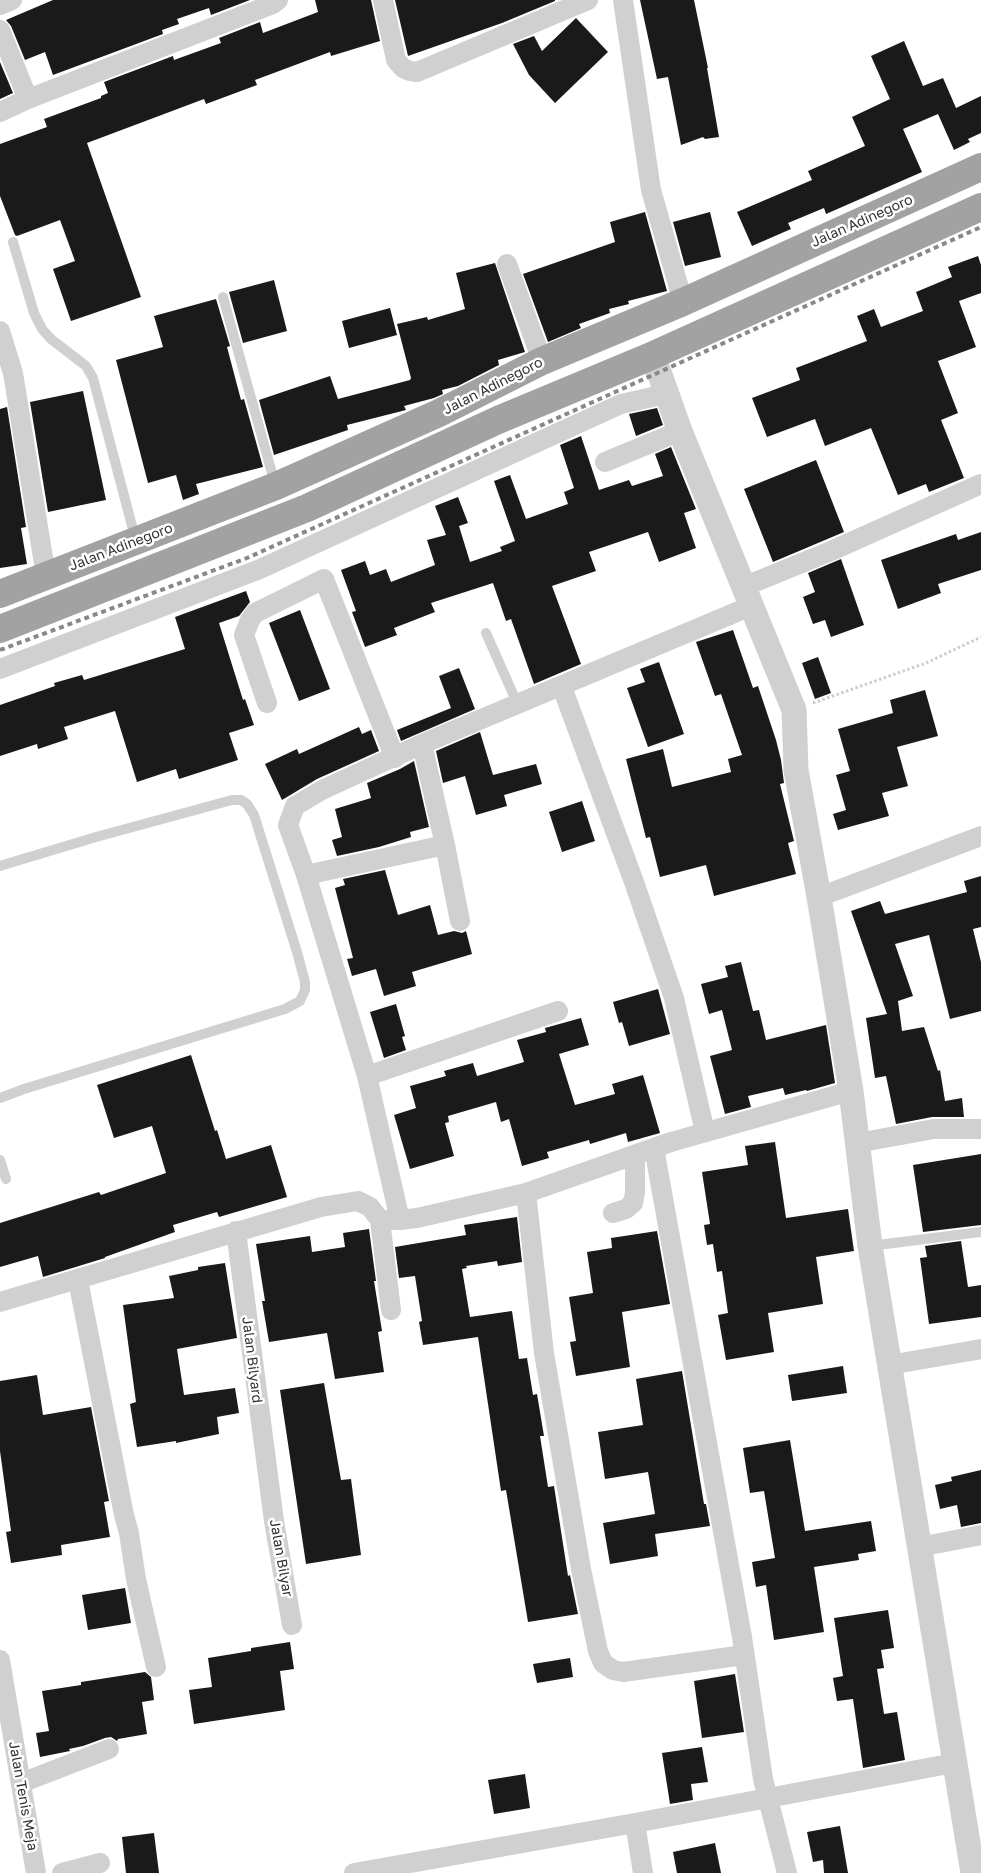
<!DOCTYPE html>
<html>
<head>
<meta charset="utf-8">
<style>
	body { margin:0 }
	canvas { display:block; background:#fff }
</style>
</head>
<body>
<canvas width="981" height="1873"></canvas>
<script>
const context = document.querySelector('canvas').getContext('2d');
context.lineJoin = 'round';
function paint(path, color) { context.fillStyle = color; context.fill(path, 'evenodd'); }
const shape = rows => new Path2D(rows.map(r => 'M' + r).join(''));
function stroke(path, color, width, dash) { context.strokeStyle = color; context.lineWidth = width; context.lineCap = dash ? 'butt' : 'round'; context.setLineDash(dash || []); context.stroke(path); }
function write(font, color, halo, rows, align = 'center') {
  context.font = font + ' "Golos Text",sans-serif'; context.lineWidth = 5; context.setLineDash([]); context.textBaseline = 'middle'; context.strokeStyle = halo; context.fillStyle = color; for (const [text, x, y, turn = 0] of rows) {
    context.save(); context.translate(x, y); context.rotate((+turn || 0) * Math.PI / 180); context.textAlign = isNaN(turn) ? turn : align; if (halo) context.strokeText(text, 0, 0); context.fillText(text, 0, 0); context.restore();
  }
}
paint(shape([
	[53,0,250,0,211,15,209,8,177,19,179,24,162,30,163,34,53,75,45,52,25,60,11,26,6,20],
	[315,0,371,0,380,41,331,56,330,52,255,80,257,85,206,104,204,99,87,143,141,297,71,321,53,269,75,261,60,220,17,236,15,235,0,196,0,144,47,127,44,119,101,98,101,96,108,93,104,82,173,56,174,60,221,43,219,38,260,22,263,33,318,12],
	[395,0,555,0,555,1,502,23,408,56],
	[640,0,694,0,708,68,707,68,719,137,705,139,703,137,681,145,668,77,657,79],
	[576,18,608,52,555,103,529,75,513,44,534,36,542,51],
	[904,41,923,86,943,78,956,108,981,96,981,133,968,139,970,142,954,150,938,114,903,129,922,172,826,214,824,208,788,223,791,229,752,246,737,212,812,180,808,171,865,146,852,117,890,99,871,56],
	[0,62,13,93,0,99],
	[645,212,667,291,628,301,629,304,609,309,610,313,579,324,581,328,548,342,523,274,615,242,610,222],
	[710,212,721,257,685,266,673,222],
	[978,256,981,265,981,293,959,301,976,347,938,361,958,413,941,420,964,478,929,492,926,484,898,495,871,428,825,446,815,419,767,437,752,398,800,380,796,368,867,341,857,316,874,309,881,327,923,311,916,292,952,277,948,267],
	[495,263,525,352,498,360,499,365,458,386,442,390,443,394,434,398,404,406,406,410,347,425,348,430,274,455,259,400,330,376,338,399,410,380,411,378,397,324,427,317,428,320,465,309,456,273],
	[274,280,287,331,243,343,229,292],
	[216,299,230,346,227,347,241,400,244,399,263,467,196,484,199,494,183,500,176,475,148,483,116,360,163,347,154,316],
	[390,308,397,335,349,348,342,321],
	[83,391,106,500,48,512,30,402],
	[7,407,26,527,21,528,27,564,0,568,0,409],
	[657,408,663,425,636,436,629,414],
	[581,436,599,490,629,480,632,486,663,476,655,454,671,447,696,509,684,513,696,548,659,562,648,532,589,552,596,571,552,586,581,664,534,684,511,619,506,621,493,583,431,603,435,612,394,628,397,635,365,647,352,612,356,611,341,570,365,561,370,575,386,569,391,582,435,565,427,540,446,535,435,506,458,497,468,523,459,526,470,562,502,551,500,547,515,541,494,481,510,475,526,519,568,504,564,492,574,488,560,445],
	[816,460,844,532,773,562,744,489],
	[981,532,981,570,938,584,941,593,898,609,881,560,956,534,958,540],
	[841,559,864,625,831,637,825,620,813,624,803,597,815,592,808,573],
	[246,591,250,602,239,616,219,623,243,700,245,699,254,725,229,733,238,760,179,779,176,769,137,782,115,711,64,727,68,739,38,749,37,744,0,756,0,705,55,686,54,683,82,675,84,680,185,649,175,617],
	[300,610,330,689,299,701,269,623],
	[733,630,753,688,758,686,776,740,781,760,784,783,780,784,794,841,788,843,796,874,714,896,706,865,660,877,650,837,646,838,626,759,663,749,672,787,731,772,728,759,742,755,721,694,715,696,696,642],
	[818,657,831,693,815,699,802,663],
	[659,662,684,734,648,747,627,688,645,682,640,669],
	[459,668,475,709,401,741,397,730,451,708,439,676],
	[925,690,938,736,897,747,908,786,882,793,889,816,838,830,833,814,846,810,836,775,850,771,838,729,893,713,890,700],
	[359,727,362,734,371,730,379,751,317,779,282,800,265,764,297,749,299,754],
	[480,732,493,775,536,764,542,784,504,795,507,806,476,815,465,776,443,783,436,751],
	[414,761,429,827,410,832,411,837,379,847,337,856,332,840,342,837,335,809,371,798,367,783,400,769],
	[582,801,595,841,562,852,549,812],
	[385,870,398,915,430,905,438,935,454,931,462,933,466,931,472,954,412,972,416,986,384,996,376,969,352,976,347,959,353,958,335,888,345,885,343,879],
	[981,876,981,927,973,929,981,962,981,1011,950,1019,929,935,895,944,913,996,898,1001,902,1031,924,1027,938,1071,940,1070,945,1101,962,1098,964,1117,932,1117,896,1124,886,1076,875,1078,866,1018,887,1014,851,911,880,901,885,914,967,892,964,881],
	[741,962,753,1011,759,1010,766,1040,826,1025,835,1083,807,1091,806,1090,785,1095,783,1088,748,1096,751,1107,725,1114,710,1056,732,1050,722,1010,709,1014,701,984,728,977,725,966],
	[658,989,670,1034,629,1046,622,1022,619,1023,613,1002],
	[396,1004,405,1036,402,1037,406,1050,384,1058,370,1012],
	[581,1018,589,1045,559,1054,575,1105,615,1094,612,1084,643,1075,660,1133,628,1142,626,1133,590,1144,589,1140,547,1152,549,1158,522,1166,509,1119,501,1122,496,1102,448,1116,449,1122,445,1123,454,1156,410,1169,394,1115,416,1108,410,1086,446,1076,444,1071,473,1063,477,1076,524,1062,517,1040,546,1032,545,1028],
	[191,1055,215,1131,217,1130,226,1159,271,1145,287,1197,219,1217,217,1212,173,1225,175,1232,105,1257,105,1258,43,1277,38,1256,0,1267,0,1223,99,1192,101,1195,166,1173,152,1126,114,1138,97,1085],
	[775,1142,786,1218,848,1209,854,1251,816,1257,823,1304,768,1313,774,1352,726,1360,718,1315,728,1313,722,1271,717,1272,713,1244,707,1245,704,1225,710,1224,702,1172,748,1165,745,1146],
	[981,1154,981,1225,923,1232,913,1165],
	[517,1217,522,1262,498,1266,497,1261,466,1266,467,1268,462,1269,470,1317,512,1311,519,1359,527,1358,533,1395,537,1394,544,1436,540,1436,548,1487,554,1486,568,1576,570,1575,578,1614,528,1622,506,1490,501,1491,478,1337,423,1345,419,1322,422,1321,415,1276,399,1278,395,1247,466,1235,464,1225],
	[369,1229,376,1281,374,1281,382,1331,378,1332,384,1372,335,1379,327,1333,269,1342,262,1301,265,1301,256,1244,310,1236,312,1252,345,1247,343,1233],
	[657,1231,670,1304,622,1312,630,1367,576,1376,570,1342,576,1341,569,1297,593,1293,587,1252,612,1248,611,1238],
	[961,1241,968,1287,981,1285,981,1317,929,1324,920,1258,927,1257,925,1246],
	[225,1263,237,1338,177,1349,184,1395,235,1388,239,1413,217,1417,219,1434,176,1443,176,1441,137,1447,130,1404,136,1402,123,1305,174,1298,169,1276,198,1270,198,1267],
	[843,1366,847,1393,792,1401,788,1375],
	[682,1371,704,1504,706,1504,710,1526,655,1534,658,1556,610,1564,603,1523,655,1514,648,1472,605,1479,598,1432,643,1425,636,1379],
	[37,1375,43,1415,91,1407,109,1501,104,1502,110,1537,61,1545,62,1555,11,1563,6,1532,11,1531,0,1451,0,1381],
	[324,1383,341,1480,351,1479,361,1555,306,1564,280,1390],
	[790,1440,805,1531,871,1521,876,1551,858,1554,859,1560,814,1567,824,1632,774,1640,766,1585,756,1587,752,1562,775,1558,764,1491,750,1493,743,1448],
	[981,1470,981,1523,961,1527,957,1505,940,1509,935,1485,952,1481,951,1477],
	[125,1588,131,1623,88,1630,82,1595],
	[888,1610,894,1648,881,1650,884,1668,877,1669,884,1714,897,1712,905,1760,863,1768,853,1699,837,1701,833,1678,843,1676,834,1618],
	[290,1642,294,1669,280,1671,285,1710,194,1724,189,1690,212,1687,208,1658,251,1651,251,1648],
	[570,1658,573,1677,537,1683,533,1664],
	[145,1672,151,1677,154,1700,142,1702,147,1734,118,1739,117,1741,111,1737,105,1738,83,1746,69,1749,70,1751,40,1757,36,1733,49,1731,42,1691,81,1685,81,1682],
	[735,1674,744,1732,702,1738,694,1681],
	[702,1747,708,1782,691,1784,693,1800,670,1804,662,1753],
	[525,1774,530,1808,494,1814,488,1780],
	[840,1826,848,1873,824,1873,823,1860,813,1862,807,1832],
	[154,1833,159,1873,126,1873,122,1837],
	[715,1843,721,1873,677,1873,673,1852]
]), '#1a1a1a');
stroke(shape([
	[813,703,926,663,981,637]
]), '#cdcdcd', 3, [2.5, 2.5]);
stroke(shape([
	[13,242,34,313,42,329,51,339,86,366,93,378,136,541],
	[223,297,275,484],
	[486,633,518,705],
	[0,866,96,837,232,800,241,800,247,804,254,815,297,952,305,982,305,990,300,1001,285,1009,24,1089,0,1098],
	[0,1160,6,1179],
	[870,1246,981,1232]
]), '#d0d0d0', 10);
stroke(shape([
	[383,0,396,60,403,68,410,71,417,72,588,0],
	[623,0,651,190,683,302],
	[0,5,12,0],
	[0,30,28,99],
	[0,112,28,99,273,4,278,0],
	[507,264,542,361],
	[0,331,13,373,46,576],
	[605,462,680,431],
	[743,587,831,551,981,484],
	[751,606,422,744,322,790,295,806,288,825,306,875,367,1076,400,1220,417,1218,526,1193,671,1142,851,1091],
	[0,669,260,569,621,404,666,394],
	[562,687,634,882,674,998,705,1132],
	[267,703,244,635,250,620,255,613,324,579,395,758],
	[422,744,445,845,460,921],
	[306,875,445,845],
	[819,897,981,836],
	[367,1076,558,1011],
	[857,1143,934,1129,981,1129],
	[654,1148,742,1637,763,1779,787,1873],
	[526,1193,544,1353,581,1569,598,1651,603,1663,613,1670,623,1672,744,1655],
	[613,1213,626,1209,633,1203,635,1192,635,1155],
	[380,1220,391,1310],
	[236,1231,274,1521,292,1625],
	[78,1280,124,1515,129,1533,136,1579,156,1667],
	[0,1302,321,1207,358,1201,370,1207,380,1220,400,1220],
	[889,1365,981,1349],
	[919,1547,981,1535],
	[0,1660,36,1873],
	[21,1783,109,1749],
	[62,1873,100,1863],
	[354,1873,635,1823],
	[643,1873,635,1823,954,1763]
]), '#d0d0d0', 20);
stroke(shape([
	[649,357,659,372,680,431,794,710,796,770,819,897,851,1091,870,1246,973,1873]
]), '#d0d0d0', 25);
stroke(shape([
	[0,594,276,486,439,413,542,361,683,302,981,167],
	[0,629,307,508,498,420,649,357,981,207]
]), '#a2a2a2', 28);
stroke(shape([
	[0,650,247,558,981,227]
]), '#888', 4, [5, 4]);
write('14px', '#333', '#fff', [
	["Jalan Adinegoro",862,221,-24],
	["Jalan Adinegoro",493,386,-27],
	["Jalan Adinegoro",121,547,-21],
	["Jalan Bilyard",252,1360,83],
	["Jalan Bilyar",281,1558,80],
	["Jalan Tenis Meja",23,1796,80]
]);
</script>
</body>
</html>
